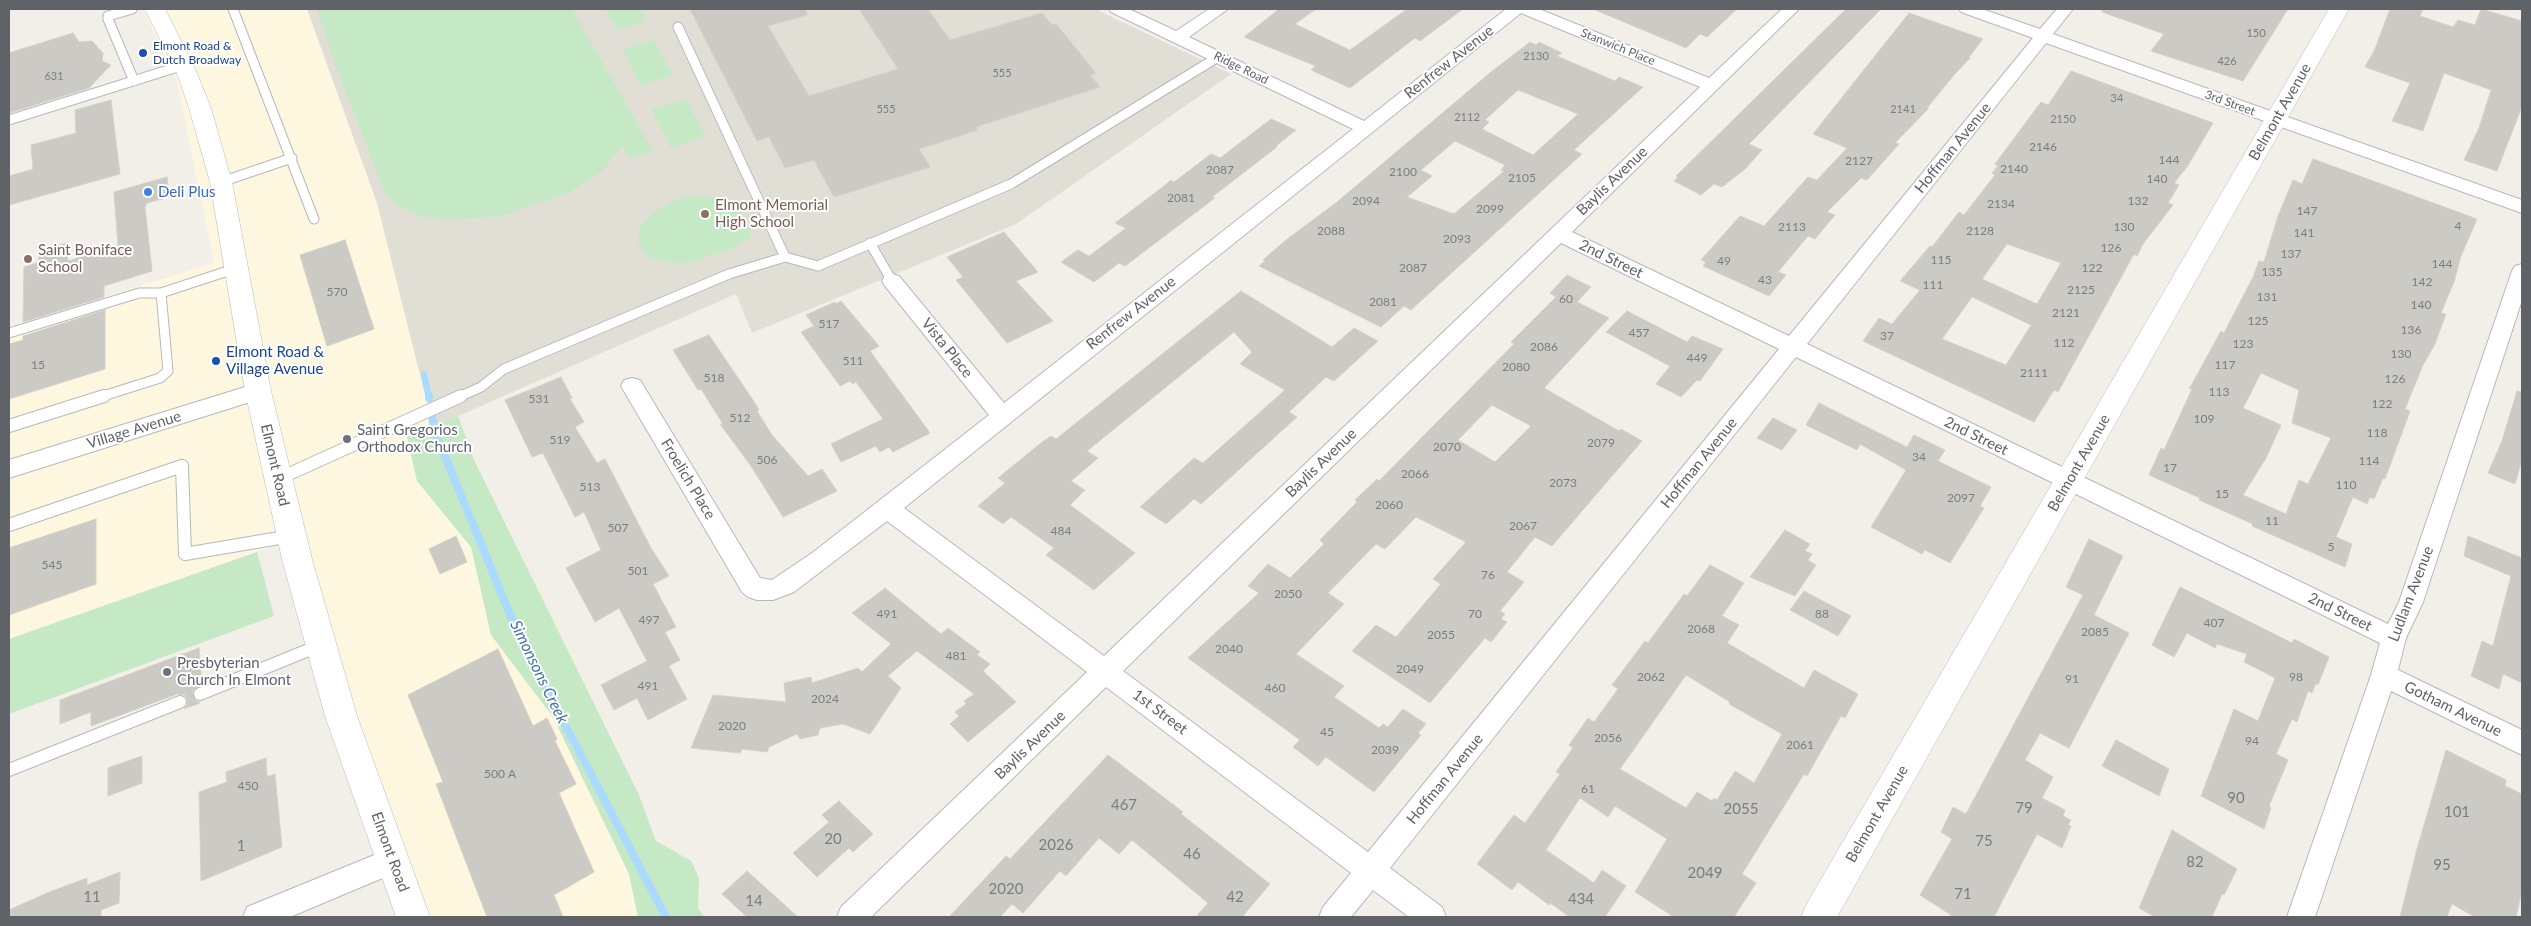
<!DOCTYPE html>
<html>
<head>
<meta charset="utf-8">
<style>
	body { margin:0 }
	#map { position:relative; width:2531px; height:926px; overflow:hidden; background:#f1efe8; font-family:Lato,sans-serif }
	canvas { display:block }
	.frame { position:absolute; inset:0; border:10px solid #5f6368; pointer-events:none }
</style>
</head>
<body>
<div id="map">
<canvas width="2531" height="926"></canvas>
<div class="frame"></div>
</div>
<script>
const context = document.querySelector('canvas').getContext('2d');
context.lineJoin = 'round';
function paint(path, color) { context.fillStyle = color; context.fill(path, 'evenodd'); }
const shape = rows => new Path2D(rows.map(r => 'M' + r).join(''));
function stroke(path, color, width, dash) { context.strokeStyle = color; context.lineWidth = width; context.lineCap = dash ? 'butt' : 'round'; context.setLineDash(dash || []); context.stroke(path); }
function write(font, color, halo, rows, align = 'center') {
  context.font = font + ' Lato,sans-serif'; context.lineWidth = 4; context.setLineDash([]); context.textBaseline = 'middle'; context.strokeStyle = halo; context.fillStyle = color; for (const [text, x, y, turn = 0] of rows) {
    context.save(); context.translate(x, y); context.rotate((+turn || 0) * Math.PI / 180); context.textAlign = isNaN(turn) ? turn : align; if (halo) context.strokeText(text, 0, 0); context.fillText(text, 0, 0); context.restore();
  }
}
paint(shape([
	[143,9,307,9,377,203,433,427,407,438,417,481,471,547,491,635,553,717,629,874,638,917,416,917,337,713,289,539,257,552,9,639,9,326,214,263,177,81]
]), '#fef7e0');
paint(shape([
	[307,9,1095,9,1231,74,1016,224,752,333,736,294,433,427,377,203]
]), '#e1ded6');
paint(shape([
	[317,9,572,9,653,151,630,158,622,146,603,170,585,183,567,193,504,215,453,220,419,216,395,204,386,195,336,67],
	[606,9,641,9,647,21,617,30],
	[654,40,673,75,640,85,623,49],
	[686,99,705,136,671,148,651,109],
	[703,195,725,200,740,208,751,232,749,238,734,248,689,263,671,263,648,257,638,243,639,228,654,212,676,199],
	[458,416,473,458,639,795,656,841,691,861,699,878,698,908,704,917,638,917,629,874,553,717,491,635,471,547,417,481,407,437],
	[257,552,274,616,9,714,9,639]
]), '#c5e8c5');
stroke(shape([
	[424,374,429,397]
]), '#aadaff', 6);
stroke(shape([
	[429,396,429,398],
	[432,417,435,432,521,641,666,917]
]), '#aadaff', 8);
const building = shape([
	[690,9,806,9,807,15,768,26,809,96,898,69,859,9,928,9,950,40,1042,13,1052,25,1056,24,1096,73,1090,75,1100,87,976,127,978,130,919,149,930,167,834,197,814,160,785,168,769,137,757,141,690,9],
	[1279,9,1316,9,1295,24,1350,50,1407,9,1463,9,1420,41,1415,38,1350,88,1311,70,1316,66,1244,37,1279,9],
	[1593,9,1737,9,1707,37,1700,34,1686,48,1593,9],
	[1846,9,1881,9,1749,144,1762,150,1745,169,1722,187,1714,184,1701,195,1674,181,1678,177,1676,176,1846,9],
	[2102,9,2288,9,2243,81,2151,51,2164,34,2102,12,2102,9],
	[2390,9,2423,9,2420,16,2453,27,2458,20,2475,25,2481,9,2522,21,2522,106,2497,171,2464,160,2479,128,2491,90,2444,73,2423,131,2392,121,2410,83,2365,67,2375,49,2390,9],
	[1909,13,1983,39,1969,57,1970,58,1954,75,1927,108,1929,108,1895,143,1899,144,1867,180,1861,178,1827,212,1835,215,1815,239,1808,236,1778,272,1786,275,1769,296,1703,266,1706,262,1701,260,1740,216,1764,226,1808,177,1817,180,1847,148,1813,134,1909,13],
	[73,33,79,42,92,41,103,53,102,61,111,65,89,88,9,113,9,53,73,33],
	[1530,42,1536,45,1539,42,1562,53,1557,56,1615,81,1619,77,1643,87,1574,150,1582,154,1411,310,1404,306,1381,327,1259,266,1265,261,1263,260,1286,240,1337,202,1491,72,1530,42],
	[1518,90,1578,114,1533,155,1482,129,1489,122,1485,120,1518,90],
	[1455,141,1505,165,1501,170,1504,171,1454,214,1407,197,1432,176,1421,170,1455,141],
	[2071,71,2213,123,2187,167,2174,183,2179,185,2168,203,2173,205,2143,244,2137,256,2134,254,2058,392,2054,390,2034,422,1863,341,1879,318,1892,324,1920,290,1900,281,1930,246,1932,247,1959,212,1964,215,1995,175,1992,173,1998,166,1995,164,2041,102,2048,105,2071,71],
	[2007,244,2061,263,2037,304,1982,279,2007,244],
	[1972,297,2031,325,2006,365,1942,339,1972,297],
	[111,100,120,174,9,205,9,176,33,169,31,145,76,133,75,110,111,100],
	[1271,119,1296,130,1276,146,1277,147,1212,197,1215,198,1125,266,1119,263,1094,282,1061,262,1078,250,1089,256,1126,228,1115,223,1164,186,1171,180,1174,182,1211,154,1220,158,1271,119],
	[2313,159,2477,219,2461,256,2454,282,2441,313,2446,314,2435,344,2423,365,2405,409,2410,411,2385,479,2383,478,2374,499,2370,497,2367,504,2353,497,2336,537,2352,544,2345,567,2252,526,2253,524,2199,500,2200,498,2149,475,2161,448,2164,450,2192,389,2189,388,2192,384,2221,331,2224,333,2253,277,2259,261,2264,262,2278,216,2293,180,2302,184,2313,159],
	[2261,373,2299,390,2292,423,2331,438,2308,484,2299,480,2286,514,2243,495,2266,458,2281,425,2243,408,2261,373],
	[167,177,169,197,147,203,145,207,152,271,104,286,104,297,23,322,24,267,39,262,38,251,66,243,68,261,118,246,114,192,167,177],
	[1004,232,1038,272,1016,281,1053,321,1007,343,956,280,963,277,947,257,1004,232],
	[345,240,374,329,327,346,300,255,345,240],
	[1567,275,1591,287,1577,302,1609,318,1544,388,1619,431,1621,429,1642,441,1552,546,1535,537,1507,572,1524,582,1500,611,1505,614,1501,619,1507,622,1491,642,1485,638,1430,703,1352,651,1376,625,1396,637,1441,584,1433,579,1466,542,1416,517,1385,549,1376,544,1328,593,1344,604,1296,654,1344,686,1334,697,1379,728,1383,724,1388,727,1403,709,1426,724,1418,733,1421,735,1374,792,1326,757,1318,766,1293,747,1300,740,1188,658,1259,593,1248,586,1268,564,1290,578,1324,544,1320,540,1357,502,1355,500,1377,479,1379,481,1514,344,1511,342,1556,297,1550,293,1567,275],
	[1492,405,1531,426,1495,462,1458,440,1492,405],
	[1241,291,1332,347,1354,328,1378,341,1334,381,1326,377,1289,412,1297,417,1201,504,1194,499,1166,524,1140,507,1194,458,1203,463,1285,390,1240,364,1252,352,1234,332,1087,451,1098,458,1071,481,1085,490,1070,505,1135,553,1094,590,1046,555,1054,548,1011,517,1003,524,978,506,1005,483,998,478,1041,443,1051,436,1056,439,1241,291],
	[841,301,879,346,870,351,930,433,893,452,889,447,880,452,876,446,841,462,831,444,883,419,856,382,853,384,850,381,840,386,801,332,814,326,806,315,835,302,836,304,841,301],
	[105,310,105,369,9,399,9,344,23,340,23,336,105,310],
	[1627,311,1687,342,1692,336,1723,349,1700,381,1697,380,1681,397,1656,384,1670,366,1606,332,1627,311],
	[709,335,753,400,759,410,757,411,772,435,808,476,822,469,837,491,783,517,751,466,720,424,723,424,701,389,698,390,673,350,709,335],
	[561,377,572,398,570,399,584,422,575,427,597,463,605,459,651,548,669,576,653,584,676,627,665,632,680,660,669,666,687,699,648,720,637,698,614,710,601,685,647,661,619,608,595,622,566,568,601,550,584,512,575,517,543,453,532,457,505,400,561,377],
	[2517,391,2522,392,2522,459,2515,484,2488,473,2502,441,2517,391],
	[1819,403,1907,447,1914,435,1945,450,1938,461,1991,487,1980,506,1984,508,1950,563,1925,550,1922,554,1871,527,1906,470,1860,444,1857,450,1806,425,1819,403],
	[1773,418,1797,430,1782,450,1757,438,1773,418],
	[96,519,96,584,9,615,9,548,96,519],
	[1785,530,1810,544,1805,551,1812,554,1808,560,1816,565,1795,596,1750,577,1785,530],
	[456,536,467,562,440,574,429,549,456,536],
	[2468,536,2522,558,2522,683,2503,674,2499,689,2471,676,2482,641,2493,646,2511,576,2464,556,2468,536],
	[2089,539,2123,556,2094,615,2129,633,2069,748,2040,733,2025,760,2053,777,2042,798,2065,810,2063,816,2071,820,2068,825,2071,826,2062,848,2037,834,1994,917,1954,917,1920,895,1952,839,1941,832,1953,807,1966,814,2083,595,2066,587,2089,539],
	[1710,565,1744,583,1722,616,1739,625,1727,643,1804,688,1814,670,1858,694,1845,718,1841,716,1807,776,1804,774,1742,874,1756,883,1734,917,1674,917,1635,892,1667,839,1615,806,1608,817,1580,798,1546,850,1594,883,1602,870,1626,886,1605,917,1570,917,1550,903,1549,905,1518,882,1512,890,1477,864,1514,815,1525,823,1560,774,1556,772,1573,748,1569,745,1588,718,1594,722,1618,689,1612,685,1645,641,1648,643,1684,594,1687,596,1710,565],
	[1686,675,1730,702,1729,704,1782,734,1754,783,1735,771,1717,800,1714,798,1712,801,1697,792,1686,808,1620,769,1686,675],
	[2180,587,2292,643,2294,639,2329,657,2318,685,2316,683,2312,693,2308,691,2297,722,2292,719,2276,754,2288,760,2269,806,2271,808,2264,829,2201,796,2234,709,2258,721,2275,678,2244,662,2247,654,2217,644,2215,648,2187,633,2174,657,2152,645,2180,587],
	[885,588,941,634,948,628,980,652,977,655,990,664,983,671,1016,702,968,742,950,724,959,716,955,712,966,704,964,701,974,694,917,651,888,676,901,688,870,734,843,724,820,728,818,735,800,739,797,734,769,747,767,752,742,749,740,753,691,748,713,695,786,702,784,683,811,677,812,683,858,668,862,672,891,644,852,613,885,588],
	[1804,591,1851,616,1838,636,1790,610,1804,591],
	[199,648,202,685,194,689,192,693,195,700,200,703,184,709,188,704,187,699,185,695,177,694,91,726,91,712,60,724,60,700,199,648],
	[498,649,533,726,547,718,557,739,555,741,576,784,559,793,594,872,554,895,563,917,487,917,436,784,443,782,408,695,498,649],
	[2116,740,2169,769,2159,796,2102,766,2116,740],
	[2446,750,2506,780,2505,786,2522,794,2522,891,2516,917,2475,917,2452,904,2447,917,2400,917,2417,849,2446,750],
	[1108,755,1183,812,1181,814,1270,884,1242,917,1196,917,1208,903,1132,840,1119,854,1099,838,1066,876,1060,871,1023,913,1012,904,1000,917,949,917,1006,856,1010,859,1108,755],
	[142,756,142,783,108,796,108,768,142,756],
	[266,758,267,777,275,774,282,847,201,881,199,792,227,782,226,772,266,758],
	[839,801,873,834,853,852,849,848,817,877,793,853,829,822,822,815,839,801],
	[2172,830,2237,869,2224,895,2222,894,2212,917,2155,917,2139,908,2172,830],
	[747,871,798,917,747,917,722,894,747,871],
	[120,872,119,903,101,910,101,917,9,917,9,910,47,893,87,878,87,885,120,872]
]);
paint(building, '#cccac5');
stroke(building, '#d6d1c6', 1);
const laneFar1 = shape([
	[132,9,108,16,108,19,134,81],
	[233,9,314,219],
	[678,27,785,257],
	[9,120,184,65],
	[221,182,292,158],
	[870,243,892,281],
	[9,333,139,293,161,293],
	[100,397,160,378,168,371,161,293,237,268],
	[459,397,481,387,504,369,729,274,785,257,818,266,1011,184,1218,57]
]);
const lane = shape([
	[9,426,104,396],
	[278,479,461,396],
	[9,525,182,466,185,554,291,536],
	[200,694,321,645],
	[9,770,180,702]
]);
const street = shape([
	[1109,9,1129,9,1176,31,1209,9,1228,9,1189,37,1364,121,1506,9,1539,9,1709,78,1782,9,1799,9,1572,232,1789,336,2033,38,1961,12,1959,9,1982,9,2040,29,2057,9,2073,9,2053,34,2522,200,2522,213,2046,43,1807,344,2388,624,2399,602,2512,271,2515,266,2522,264,2522,300,2423,602,2406,638,2398,670,2522,730,2522,755,2391,691,2315,917,2287,917,2371,675,2380,643,1796,357,1390,868,1442,907,1446,917,1409,917,1373,890,1351,917,1319,917,1323,907,1351,873,1106,687,871,917,837,917,841,907,1087,672,887,521,794,592,773,600,757,600,748,597,742,592,621,386,624,380,632,378,640,380,760,578,772,580,812,553,989,415,885,286,882,281,885,276,892,274,899,276,1004,403,1353,129,1111,12,1109,9],
	[1521,13,1700,87,1104,656,904,508,1521,13],
	[1561,243,1779,349,1368,852,1123,671,1561,243],
	[258,383,266,385,269,391,266,397,9,478,9,460,258,383],
	[394,847,404,851,408,860,404,869,290,917,243,917,247,907,394,847]
]);
const secondary = shape([
	[145,9,165,9,196,71,211,108,232,182,271,391,312,559,357,716,430,917,396,917,325,716,282,559,245,391,210,182,189,108,176,71,145,9],
	[2329,9,2349,9,1837,917,1801,917,1806,905,2329,9]
]);
stroke(laneFar1, '#b5b8bc', 11);
stroke(lane, '#b5b8bc', 14);
stroke(street, '#b5b8bc', 2);
stroke(secondary, '#b6babf', 1);
stroke(laneFar1, '#fff', 9);
stroke(lane, '#fff', 12);
paint(street, '#fff');
paint(secondary, '#fff');
for (const [x, y, r, color] of [
	[143,53,5,"#1a4fb4"],
	[148,192,5,"#3f7fe0"],
	[705,214,5,"#8d6e63"],
	[28,259,5,"#8d6e63"],
	[216,361,5,"#1a4fb4"],
	[347,439,5,"#6b7280"],
	[167,672,5,"#6b7280"]
]) { const dot = new Path2D(); dot.arc(x, y, r, 0, 2 * Math.PI); context.fillStyle = color; context.fill(dot); stroke(dot, '#fff', 2); }
write('11px', '#7a7d7f', null, [
	["150",2256,33],
	["2130",1536,56],
	["426",2227,61],
	["555",1002,73],
	["631",54,76],
	["34",2117,98],
	["555",886,109],
	["2141",1903,109],
	["2112",1467,117],
	["2150",2063,119]
]);
write('12px', '#164399', '#fff', [
	["Elmont Road &",153,46],
	["Dutch Broadway",153,60]
], 'left');
write('12px', '#5f6368', '#fff', [
	["Stanwich Place",1618,47,22],
	["Ridge Road",1241,68,26],
	["3rd Street",2230,103,20]
]);
write('12px', '#7a7d7f', null, [
	["2146",2043,147],
	["144",2169,160],
	["2127",1859,161],
	["2140",2014,169],
	["2087",1220,170],
	["2100",1403,172],
	["2105",1522,178],
	["140",2157,179],
	["2081",1181,198],
	["2094",1366,201],
	["132",2138,201],
	["2134",2001,204],
	["2099",1490,209],
	["147",2307,211],
	["4",2458,226],
	["2113",1792,227],
	["130",2124,227],
	["2088",1331,231],
	["2128",1980,231],
	["141",2304,233],
	["2093",1457,239],
	["126",2111,248],
	["137",2291,254],
	["115",1941,260],
	["49",1724,261],
	["144",2442,264],
	["2087",1413,268],
	["122",2092,268],
	["135",2272,272],
	["43",1765,280],
	["142",2422,282],
	["111",1933,285],
	["2125",2081,290],
	["570",337,292],
	["131",2267,297],
	["60",1566,299],
	["2081",1383,302],
	["140",2421,305],
	["2121",2066,313],
	["125",2258,321],
	["517",829,324],
	["136",2411,330],
	["457",1639,333],
	["37",1887,336],
	["112",2064,343],
	["123",2243,344],
	["2086",1544,347],
	["130",2401,354],
	["449",1697,358],
	["511",853,361],
	["15",38,365],
	["117",2225,365],
	["2080",1516,367],
	["2111",2034,373],
	["518",714,378],
	["126",2395,379],
	["113",2219,392],
	["531",539,399],
	["122",2382,404],
	["512",740,418],
	["109",2204,419],
	["118",2377,433],
	["519",560,440],
	["2079",1601,443],
	["2070",1447,447],
	["34",1919,457],
	["506",767,460],
	["114",2369,461],
	["17",2170,468],
	["2066",1415,474],
	["2073",1563,483],
	["110",2346,485],
	["513",590,487],
	["15",2222,494],
	["2097",1961,498],
	["2060",1389,505],
	["11",2272,521],
	["2067",1523,526],
	["507",618,528],
	["484",1061,531],
	["5",2331,547],
	["545",52,565],
	["501",638,571],
	["76",1488,575],
	["2050",1288,594],
	["491",887,614],
	["70",1475,614],
	["88",1822,614],
	["497",649,620],
	["407",2214,623],
	["2068",1701,629],
	["2085",2095,632],
	["2055",1441,635],
	["2040",1229,649],
	["481",956,656],
	["2049",1410,669],
	["2062",1651,677],
	["98",2296,677],
	["91",2072,679],
	["491",648,686],
	["460",1275,688],
	["2024",825,699],
	["2020",732,726],
	["45",1327,732],
	["2056",1608,738],
	["94",2252,741],
	["2061",1800,745],
	["2039",1385,750],
	["500 A",500,774],
	["450",248,786],
	["61",1588,789]
]);
write('15px', '#5f6368', '#fff', [
	["Renfrew Avenue",1449,62,-38],
	["Belmont Avenue",2280,112,-60],
	["Hoffman Avenue",1953,148,-51],
	["Baylis Avenue",1612,181,-44],
	["2nd Street",1611,259,26],
	["Renfrew Avenue",1131,313,-38],
	["Vista Place",947,348,51],
	["Village Avenue",134,430,-17],
	["2nd Street",1976,436,26],
	["Baylis Avenue",1321,463,-44],
	["Hoffman Avenue",1699,463,-51],
	["Belmont Avenue",2079,463,-60],
	["Elmont Road",275,465,77],
	["Froelich Place",688,479,59],
	["Ludlam Avenue",2411,594,-69],
	["2nd Street",2340,612,26],
	["Gotham Avenue",2453,709,26],
	["1st Street",1160,712,37],
	["Baylis Avenue",1030,745,-44],
	["Hoffman Avenue",1445,779,-51],
	["Belmont Avenue",1877,814,-60],
	["Elmont Road",390,852,70]
]);
write('15px', '#366cbe', '#fff', [
	["Deli Plus",158,192]
], 'left');
write('15px', '#785e54', '#fff', [
	["Elmont Memorial",715,205],
	["High School",715,222],
	["Saint Boniface",38,250],
	["School",38,267]
], 'left');
write('15px', '#164399', '#fff', [
	["Elmont Road &",226,352],
	["Village Avenue",226,369]
], 'left');
write('15px', '#5b616d', '#fff', [
	["Saint Gregorios",357,430],
	["Orthodox Church",357,447],
	["Presbyterian",177,663],
	["Church In Elmont",177,680]
], 'left');
write('15px', '#7a7d7f', null, [
	["90",2236,798],
	["467",1124,805],
	["79",2024,808],
	["2055",1741,809],
	["101",2457,812],
	["20",833,839],
	["75",1984,841],
	["2026",1056,845],
	["1",241,846],
	["46",1192,854],
	["82",2195,862],
	["95",2442,865],
	["2049",1705,873],
	["2020",1006,889],
	["71",1963,894],
	["11",92,897],
	["42",1235,897],
	["434",1581,899],
	["14",754,901]
]);
write('italic 16px', '#4174aa', '#fff', [
	["Simonsons Creek",539,672,64]
]);
</script>
</body>
</html>
